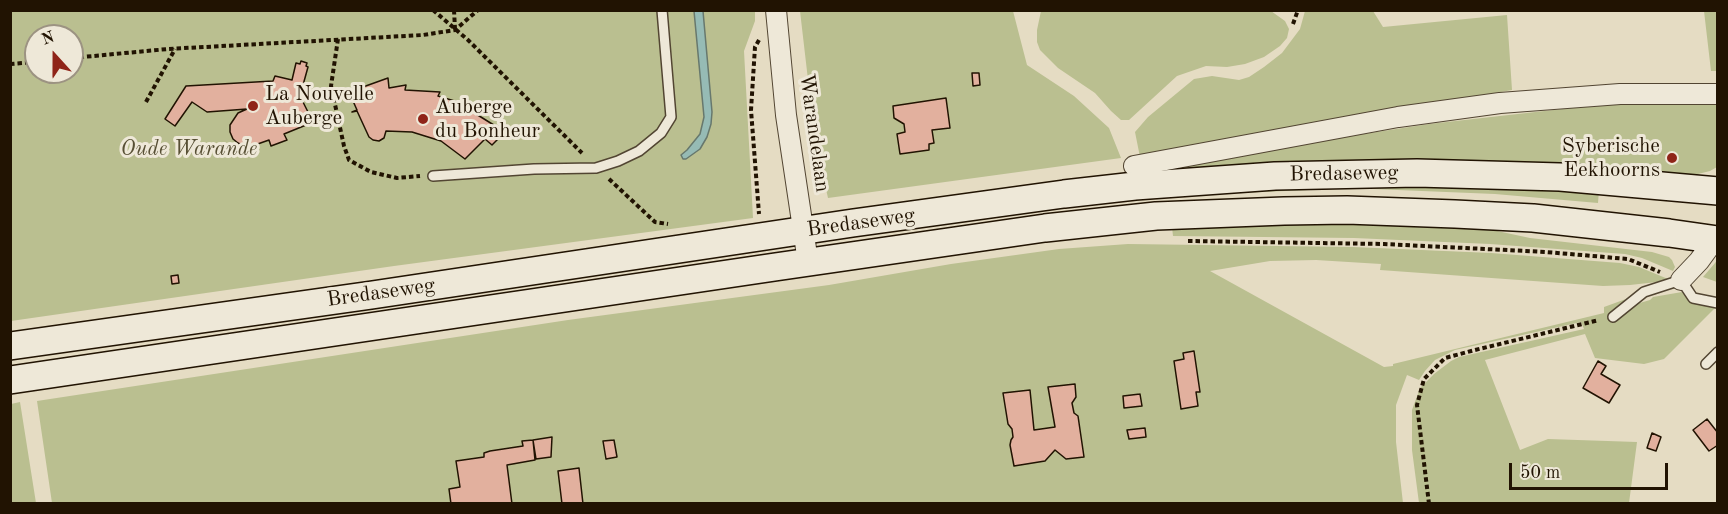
<!DOCTYPE html>
<html>
<head>
<meta charset="utf-8">
<style>
	body { margin:0 }
	#map { position:relative; width:1728px; height:514px; overflow:hidden; background:#e5dcc3; font-family:"Old Standard TT",serif }
	canvas { display:block }
	.frame { position:absolute; inset:0; border:12px solid #211302; pointer-events:none }
	.north { position:absolute; left:24px; top:24px; width:60px; height:60px; box-sizing:border-box; background:#eee8d8; border:2px solid #9c9382; border-radius:50%; rotate:339deg; font-size:16px; font-weight:700; line-height:24px; text-align:center; color:#211302 }
	.north::after { content:''; display:block; margin:auto; width:21px; height:27px; background:#8f2418; clip-path:polygon(50% 0,100% 100%,50% 72%,0 100%) }
	.scale { position:absolute; left:1509px; top:463px; width:159px; height:27px; box-sizing:border-box; border:3px solid #211302; border-top:0; padding-left:8px; font-size:18px; line-height:21px; white-space:nowrap; color:#211302; -webkit-text-stroke:4px #eee8d8; paint-order:stroke }
</style>
</head>
<body>
<div id="map">
<canvas width="1728" height="514"></canvas>
<div class="frame"></div>
<div class="north">N</div>
<div class="scale">50 m</div>
</div>
<script>
const context = document.querySelector('canvas').getContext('2d');
context.lineJoin = 'round';
function paint(path, color) { context.fillStyle = color; context.fill(path, 'evenodd'); }
const shape = rows => new Path2D(rows.map(r => 'M' + r).join(''));
function stroke(path, color, width, dash) { context.strokeStyle = color; context.lineWidth = width; context.lineCap = dash ? 'butt' : 'round'; context.setLineDash(dash || []); context.stroke(path); }
function write(font, color, halo, rows, align = 'center') {
  context.font = font + ' "Old Standard TT",serif'; context.lineWidth = 6; context.setLineDash([]); context.textBaseline = 'middle'; context.strokeStyle = halo; context.fillStyle = color; for (const [text, x, y, turn = 0] of rows) {
    context.save(); context.translate(x, y); context.rotate((+turn || 0) * Math.PI / 180); context.textAlign = isNaN(turn) ? turn : align; if (halo) context.strokeText(text, 0, 0); context.fillText(text, 0, 0); context.restore();
  }
}
paint(shape([
	[10,11,755,11,755,21,744,51,753,218,394,266,11,321],
	[36,36,72,36,72,72,36,72],
	[800,11,1013,11,1027,65,1074,96,1109,128,1121,158,828,198,815,140],
	[1041,11,1271,11,1285,21,1289,29,1287,38,1280,46,1264,57,1245,64,1227,67,1206,66,1177,76,1129,120,1121,120,1111,111,1095,93,1058,68,1040,50,1037,42,1037,30],
	[1305,11,1373,11,1383,27,1507,15,1512,90,1140,157,1135,132,1148,117,1194,79,1212,76,1239,80,1249,77,1264,67,1282,53,1300,29],
	[1704,11,1717,11,1717,71,1711,71],
	[1642,100,1717,101,1717,167,1710,171,1690,176,1138,174,1344,137,1429,124],
	[1358,183,1599,190,1598,203,1495,194,1373,189,1332,189,1191,195],
	[1349,221,1469,225,1530,238,1652,252,1669,257,1672,260,1675,267,1673,271,1642,258,1625,254,1490,244,1354,238,1173,236,1172,227],
	[1128,244,1353,247,1491,253,1620,263,1639,267,1668,279,1666,281,1630,285,1603,286,1380,270,1381,264,1316,260,1270,261,1210,271,1384,367,1393,366,1393,364,1604,313,1604,307,1626,299,1612,311,1650,300,1653,297,1682,292,1697,305,1717,305,1717,306,1664,359,1644,364,1595,358,1585,334,1485,360,1520,450,1548,439,1637,442,1629,503,1419,503,1412,450,1412,410,1420,388,1434,374,1451,361,1459,357,1584,329,1581,322,1455,350,1435,360,1425,371,1419,380,1407,375,1396,405,1396,442,1403,503,52,503,37,401,568,320,829,285,951,264,1059,249],
	[1717,260,1717,282,1703,277,1715,263],
	[20,402,36,503,11,503,11,404]
]), '#babf90');
const water = shape([
	[694,11,703,11,712,112,711,124,707,137,700,149,686,159,683,159,681,155,687,150,700,134,704,117,694,11]
]);
paint(water, '#96bbb5');
stroke(water, '#67786d', 1.5);
const building = shape([
	[301,61,307,63,306,66,308,67,300,96,308,112,311,123,284,134,287,140,271,146,269,140,252,146,244,146,238,143,233,139,230,132,230,125,238,113,247,109,207,112,192,102,175,126,165,119,186,86,273,81,275,76,292,80,296,63,300,64,301,61],
	[972,73,979,73,980,85,973,86,972,73],
	[388,78,389,88,406,85,405,90,440,92,438,96,471,106,468,109,497,127,493,130,500,137,492,145,485,139,465,159,441,141,412,132,386,131,384,138,379,141,373,140,369,137,357,111,352,112,357,110,349,92,388,78],
	[946,98,950,128,932,130,934,143,929,144,929,150,900,154,897,134,905,132,904,124,894,118,893,106,946,98],
	[178,275,179,283,172,284,171,276,178,275],
	[1194,351,1200,392,1196,392,1198,406,1181,409,1174,361,1184,359,1183,353,1194,351],
	[1598,361,1606,366,1601,374,1620,385,1609,403,1583,388,1598,361],
	[1075,384,1076,397,1072,403,1074,413,1078,416,1084,457,1066,459,1055,450,1045,461,1014,466,1010,445,1011,440,1013,437,1012,429,1008,424,1003,393,1030,390,1034,430,1055,427,1048,387,1075,384],
	[1140,394,1142,406,1124,408,1123,396,1140,394],
	[1707,419,1718,433,1718,445,1709,451,1693,430,1707,419],
	[1145,428,1146,437,1129,439,1127,430,1145,428],
	[1652,433,1661,437,1656,451,1647,448,1652,433],
	[552,437,551,457,536,459,533,440,552,437],
	[533,440,535,460,507,465,512,504,451,504,449,489,460,487,456,461,484,457,484,453,490,451,523,446,522,441,533,440],
	[614,440,617,457,606,459,603,441,614,440],
	[579,468,583,504,562,504,558,471,579,468]
]);
paint(building, '#e2b09e');
stroke(building, '#211302', 1.5);
const service = shape([
	[433,176,534,169,596,168,618,161,639,151,661,133,671,117,662,10],
	[1613,317,1644,292,1681,280,1693,298,1718,303],
	[1706,364,1718,352]
]);
const minor = shape([
	[776,10,786,115,808,262],
	[1134,166,1398,117,1500,103,1620,94,1718,94],
	[1681,280,1699,261,1715,239]
]);
const secondary = shape([
	[10,346,372,295,853,223,1064,194,1135,186,1275,176,1417,173,1560,177,1718,191],
	[10,380,775,267,1045,228,1156,216,1284,211,1347,210,1455,214,1533,218,1669,233,1718,240]
]);
stroke(service, '#524532', 12);
stroke(minor, '#524532', 22);
stroke(secondary, '#211302', 30);
stroke(shape([
	[433,10,468,40,582,153],
	[454,10,455,29],
	[1293,24,1298,10],
	[338,39,331,86,344,146,349,160,371,172,397,178,420,176],
	[759,40,755,47,751,110,759,214],
	[72,58,168,49,423,35,455,30,478,10],
	[10,64,36,62],
	[146,102,175,49],
	[609,179,655,222,668,224],
	[1188,241,1384,244,1546,252,1628,259,1660,272],
	[1429,504,1417,405,1424,379,1445,358,1475,350,1599,320]
]), '#211302', 4, [4.5, 3]);
stroke(service, '#eee8d8', 9);
stroke(minor, '#eee8d8', 20);
stroke(secondary, '#eee8d8', 27);
for (const [x, y, r, color] of [
	[253,106,6,"#8f2418"],
	[423,119,6,"#8f2418"],
	[1672,158,6,"#8f2418"]
]) { const dot = new Path2D(); dot.arc(x, y, r, 0, 2 * Math.PI); context.fillStyle = color; context.fill(dot); stroke(dot, '#eee8d8', 2); }
write('21px', '#211302', '#eee8d8', [
	["La Nouvelle",265,94],
	["Auberge",265,118],
	["Auberge",435,107],
	["du Bonheur",435,131],
	["Syberische",1660,146,"right"],
	["Eekhoorns",1660,170,"right"]
], 'left');
write('21px', '#211302', '#eee8d8', [
	["Warandelaan",814,133,82],
	["Bredaseweg",1344,174,-1],
	["Bredaseweg",861,223,-8],
	["Bredaseweg",381,293,-8]
]);
write('italic 21px', '#574f34', '#eee8d8', [
	["Oude Warande",189,149]
]);
</script>
</body>
</html>
